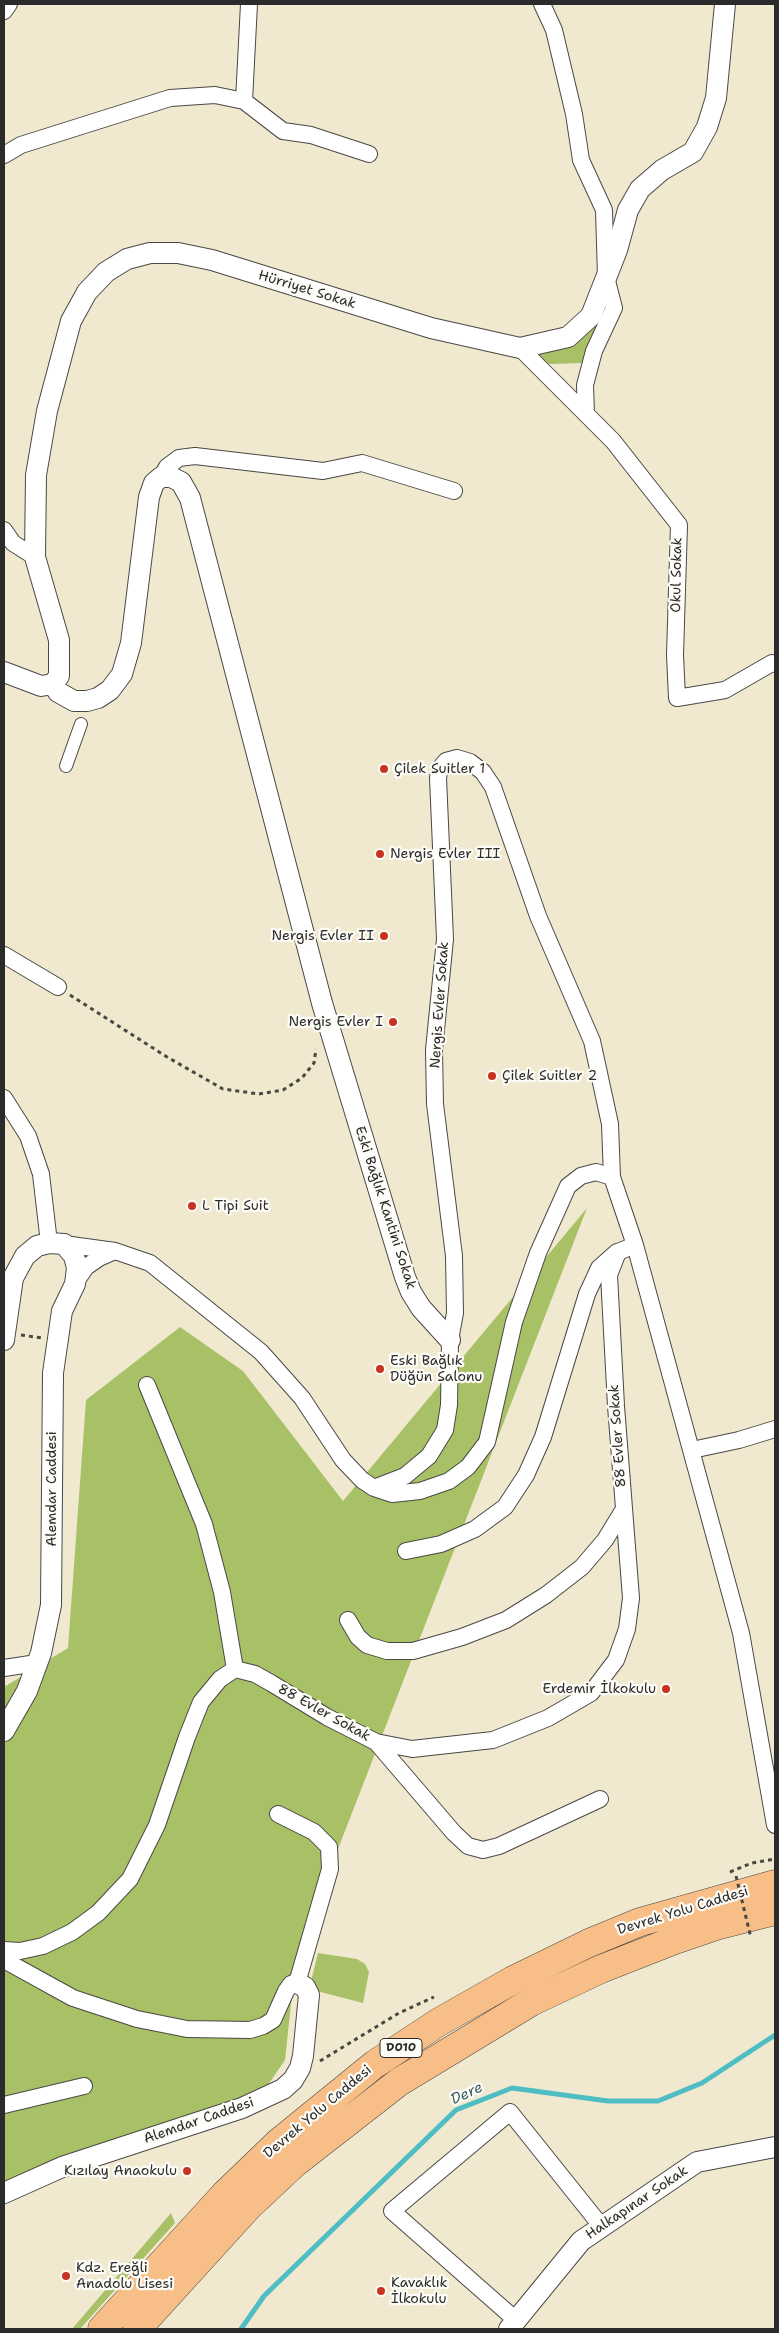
<!DOCTYPE html>
<html>
<head>
<meta charset="utf-8">
<style>
	body { margin:0 }
	#map { position:relative; width:779px; height:2333px; overflow:hidden; background:#f0e9d0; font-family:"Shantell Sans",sans-serif }
	canvas { display:block }
	.frame { position:absolute; inset:0; border:5px solid #2b2b2b; pointer-events:none }
</style>
</head>
<body>
<div id="map">
<canvas width="779" height="2333"></canvas>
<div class="frame"></div>
</div>
<script>
const context = document.querySelector('canvas').getContext('2d');
context.lineJoin = 'round';
function paint(path, color) { context.fillStyle = color; context.fill(path, 'evenodd'); }
const shape = rows => new Path2D(rows.map(r => 'M' + r).join(''));
function stroke(path, color, width, dash) { context.strokeStyle = color; context.lineWidth = width; context.lineCap = dash ? 'butt' : 'round'; context.setLineDash(dash || []); context.stroke(path); }
function write(font, color, halo, rows, align = 'center') {
  context.font = font + ' "Shantell Sans",sans-serif'; context.lineWidth = 4.5; context.setLineDash([]); context.textBaseline = 'middle'; context.strokeStyle = halo; context.fillStyle = color; for (const [text, x, y, turn = 0] of rows) {
    context.save(); context.translate(x, y); context.rotate((+turn || 0) * Math.PI / 180); context.textAlign = isNaN(turn) ? turn : align; if (halo) context.strokeText(text, 0, 0); context.fillText(text, 0, 0); context.restore();
  }
}
paint(shape([
	[604,300,608,304,582,363,549,364,536,354],
	[587,1208,296,1957,285,2060,257,2101,4,2194,4,1687,68,1648,86,1400,180,1327,243,1371,343,1501],
	[318,1953,357,1959,365,1964,369,1972,363,2003,309,1989],
	[171,2213,175,2223,80,2329,72,2329]
]), '#a9c166');
stroke(shape([
	[241,2329,264,2296,456,2110,512,2088,608,2101,658,2101,702,2083,775,2035]
]), '#4fbec4', 5);
const pedestrian = shape([
	[66,766,81,724]
]);
const minor = shape([
	[542,4,554,30,574,114,581,160,604,210,606,277,614,308,594,351,585,385,586,414],
	[4,11,9,4],
	[244,101,249,4],
	[4,155,21,145,170,98,215,95,244,101,283,131,311,135,369,154],
	[520,348,613,441,679,525,675,655,677,698,725,690,772,663,775,664],
	[161,477,167,467,179,458,195,456,323,471,362,463,454,491],
	[4,530,13,543,35,557],
	[4,955,58,987],
	[4,1098,28,1136,41,1174,49,1243],
	[64,1244,115,1251],
	[75,1283,86,1267,99,1258,115,1251,150,1263,261,1352,302,1398,343,1460,362,1480,374,1488,392,1494,420,1491,449,1481,468,1467,487,1442,514,1322,538,1253,568,1186,581,1176,596,1172,612,1177],
	[147,1385,204,1524,222,1592,235,1669],
	[692,1450,739,1440,775,1429],
	[374,1488,405,1476,429,1456,445,1430,449,1405,450,1340,455,1313,454,1256,435,1104,434,1050,445,939,438,778,440,768,446,761,457,758,470,762,483,772,493,787,538,916,592,1041,610,1124,612,1177,635,1245,741,1633,775,1825],
	[406,1551,441,1544,475,1529,505,1507,526,1475,543,1437,587,1294,599,1268,617,1252],
	[348,1620,358,1637,367,1645,387,1651,413,1651,462,1637,506,1620,546,1595,582,1567,605,1540,624,1509],
	[4,1668,37,1663],
	[376,1742,454,1833,468,1846,483,1850,499,1846,600,1799],
	[4,1950,20,1951,43,1946,72,1932,98,1913,130,1879,157,1825,187,1737,201,1702,220,1679,235,1669,255,1674,271,1683,327,1717,376,1742,412,1749,493,1740,548,1718,591,1693,616,1660,627,1629,631,1598,616,1406,609,1275,618,1252,635,1245],
	[4,1960,73,1998,137,2019,187,2029,250,2030,263,2026,273,2020,286,1991,291,1984,297,1983,330,1869,329,1847,314,1832,278,1814],
	[4,2105,84,2086],
	[517,2321,392,2211,510,2112,602,2227]
]);
const tertiary = shape([
	[4,672,41,686,53,684,59,676,59,640,35,557,36,475,47,411,71,321,87,292,106,272,127,259,150,253,178,253,212,260,431,328,520,348,568,337,591,316,617,250,628,210,640,189,662,170,693,152,707,127,716,98,725,4],
	[53,684,58,692,74,701,87,701,98,698,110,690,122,674,131,643,149,497,154,483,161,477,171,477,181,482,190,498,322,1003,405,1277,411,1292,421,1308,450,1340],
	[4,1340,13,1278,25,1256,37,1246,49,1243,64,1244,74,1256,77,1268,75,1284,62,1311,53,1373,51,1605,41,1653,27,1691,4,1731],
	[4,2193,62,2167,242,2108,283,2089,293,2080,300,2068,303,2056,309,1995,305,1987,297,1983],
	[509,2329,581,2241,697,2162,775,2147]
]);
const trunk = shape([
	[102,2329,225,2194,279,2142,375,2064,439,2022,513,1980,589,1943,640,1922,775,1884],
	[137,2329,248,2207,295,2163,399,2082,531,2002,601,1969,675,1940,716,1926,775,1911]
]);
stroke(pedestrian, '#494844', 14);
stroke(minor, '#494844', 18);
stroke(tertiary, '#494844', 22);
stroke(trunk, '#494844', 29);
stroke(shape([
	[70,995,167,1057,223,1089,259,1094,283,1090,302,1078,314,1063,316,1049],
	[21,1335,42,1338],
	[730,1872,752,1863,775,1859],
	[320,2061,399,2013,434,1997]
]), '#494844', 3, [4, 4]);
stroke(pedestrian, '#fff', 12);
stroke(minor, '#fff', 16);
stroke(tertiary, '#fff', 20);
stroke(trunk, '#f7be87', 28);
stroke(shape([
	[736,1876,751,1938]
]), '#494844', 3, [4, 4]);
for (const [x, y, r, color] of [
	[384,769,5,"#c8321e"],
	[380,854,5,"#c8321e"],
	[384,936,5,"#c8321e"],
	[393,1022,5,"#c8321e"],
	[492,1076,5,"#c8321e"],
	[192,1206,5,"#c8321e"],
	[380,1369,5,"#c8321e"],
	[666,1689,5,"#c8321e"],
	[187,2171,5,"#c8321e"],
	[66,2276,5,"#c8321e"],
	[381,2291,5,"#c8321e"]
]) { const dot = new Path2D(); dot.arc(x, y, r, 0, 2 * Math.PI); context.fillStyle = color; context.fill(dot); stroke(dot, '#fdfcf7', 2); }
for (const [x, y, w] of [
	[401,2048,42]
]) { const box = new Path2D(); box.roundRect(x - w / 2, y - 9.5, w, 19, 4); context.fillStyle = '#fdfcf7'; context.fill(box); stroke(box, '#2b2b2b', 1); }
write('bold 12px', '#2b2b2b', null, [
	["D010",401,2048]
]);
write('14px', '#2b2b2b', '#fdfcf7', [
	["Hürriyet Sokak",307,290,17],
	["Okul Sokak",677,575,-89],
	["Nergis Evler Sokak",440,1005,-86],
	["Eski Bağlık Kantini Sokak",385,1208,72],
	["88 Evler Sokak",618,1436,-94],
	["Alemdar Caddesi",52,1489,-90],
	["88 Evler Sokak",324,1713,29],
	["Devrek Yolu Caddesi",683,1911,-17],
	["Devrek Yolu Caddesi",318,2112,-40],
	["Alemdar Caddesi",199,2121,-19],
	["Halkapınar Sokak",637,2203,-34]
]);
write('14px', '#2b2b2b', '#fdfcf7', [
	["Çilek Suitler 1",394,769],
	["Nergis Evler III",390,854],
	["Nergis Evler II",374,936,"right"],
	["Nergis Evler I",383,1022,"right"],
	["Çilek Suitler 2",502,1076],
	["L Tipi Suit",202,1206],
	["Eski Bağlık",390,1361],
	["Düğün Salonu",390,1377],
	["Erdemir İlkokulu",656,1689,"right"],
	["Kızılay Anaokulu",177,2171,"right"],
	["Kdz. Ereğli",76,2268],
	["Anadolu Lisesi",76,2284],
	["Kavaklık",391,2283],
	["İlkokulu",391,2299]
], 'left');
write('italic 15px', '#385e61', '#fdfcf7', [
	["Dere",467,2094,-25]
]);
</script>
</body>
</html>
